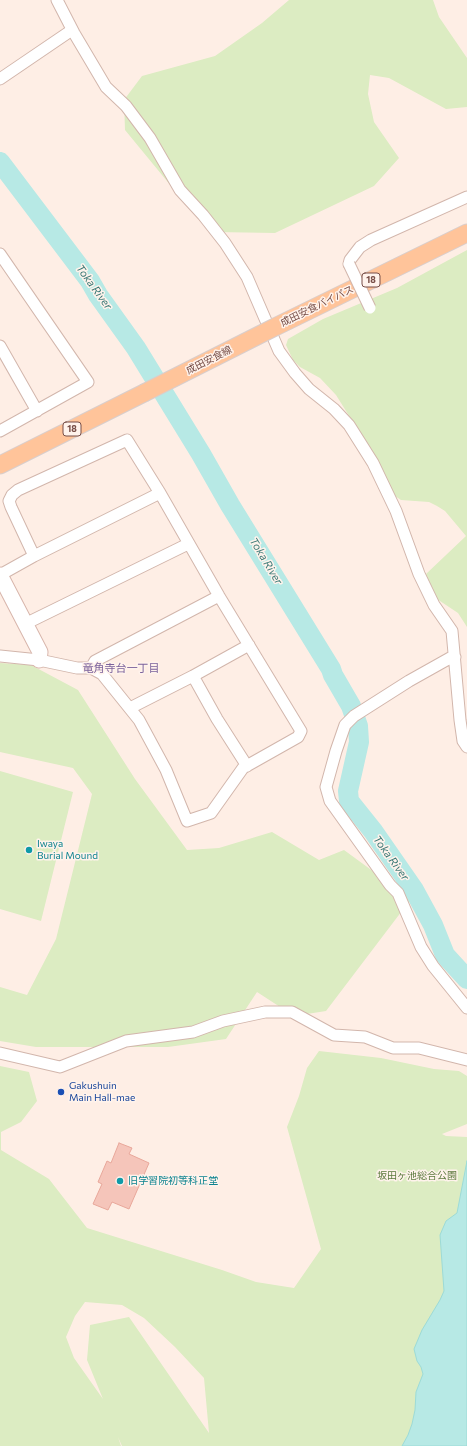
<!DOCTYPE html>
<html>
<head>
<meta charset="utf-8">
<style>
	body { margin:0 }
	canvas { display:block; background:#feeee5 }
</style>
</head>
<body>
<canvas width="467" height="1446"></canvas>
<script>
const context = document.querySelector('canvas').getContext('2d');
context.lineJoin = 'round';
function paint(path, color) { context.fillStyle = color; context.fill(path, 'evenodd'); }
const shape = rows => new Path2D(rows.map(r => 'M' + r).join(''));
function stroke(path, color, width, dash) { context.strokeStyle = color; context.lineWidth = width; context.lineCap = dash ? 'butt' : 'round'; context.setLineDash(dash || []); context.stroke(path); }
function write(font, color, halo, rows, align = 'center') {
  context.font = font + ' Commissioner,"Noto Sans JP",sans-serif'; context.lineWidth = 3; context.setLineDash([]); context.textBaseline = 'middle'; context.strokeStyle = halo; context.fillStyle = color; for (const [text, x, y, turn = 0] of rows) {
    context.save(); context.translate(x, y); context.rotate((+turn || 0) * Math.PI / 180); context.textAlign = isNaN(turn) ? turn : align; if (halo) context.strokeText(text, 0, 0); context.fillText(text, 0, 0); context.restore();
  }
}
paint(shape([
	[289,0,433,0,439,17,467,58,467,107,446,109,389,78,370,75,368,94,374,122,399,158,374,186,275,233,215,232,185,203,125,130,124,100,142,76,215,56,262,23],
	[467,250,467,627,458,613,437,599,426,574,466,536,445,511,437,506,429,502,401,500,395,496,371,451,336,395,320,378,300,367,293,360,286,345,288,339,323,319,397,288],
	[0,663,31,665,78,690,135,779,187,850,219,848,272,832,319,860,344,850,411,899,326,1011,294,1016,257,992,226,1039,168,1047,36,1047,0,1041,0,987,27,995,56,939,92,794,73,768,0,752],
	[0,771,73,792,41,921,0,909],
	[319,1051,381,1058,434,1069,459,1071,467,1076,467,1124,442,1134,446,1136,467,1137,467,1446,122,1446,118,1437,121,1446,0,1446,0,1066,29,1072,37,1101,21,1122,1,1132,1,1150,49,1179,87,1228,222,1270,256,1282,294,1288,321,1249,287,1127,299,1096,307,1068],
	[85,1302,122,1305,144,1318,175,1347,204,1378,209,1433,129,1317,90,1325,87,1360,103,1399,74,1358,66,1337,75,1316]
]), '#dcecc2');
const water = shape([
	[467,1161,467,1446,402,1446,408,1435,412,1424,415,1410,416,1392,423,1374,421,1367,417,1361,414,1349,422,1330,440,1300,444,1291,440,1235,446,1221,457,1213,467,1161]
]);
paint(water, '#b7e9e5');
stroke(water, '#9ddbd7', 1);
stroke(shape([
	[0,162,90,281,98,295,136,348,201,454,230,505,331,669,333,675,351,706,358,726,359,742,348,791,349,801,373,831,414,890,433,925,445,955,467,979]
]), '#b7e9e5', 20);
const building = shape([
	[119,1143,132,1148,129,1154,149,1163,129,1209,112,1202,108,1210,93,1204,102,1184,98,1182,107,1161,111,1163,119,1143]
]);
paint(building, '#f5c5ba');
stroke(building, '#e8a79a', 1);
const street = shape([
	[57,0,74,33,106,87,126,106,150,138,180,190,203,215,225,243,247,277,279,351,295,373,309,389,334,409,349,425,373,463,396,511,419,574,434,605,452,631,460,720,463,741,467,747],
	[0,79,72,30],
	[0,254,88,382,0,431],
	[349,264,350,260,360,247,371,240,467,197],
	[0,346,37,411],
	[0,575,34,556,160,493],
	[25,624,188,544],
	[0,656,39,660,77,668,91,668,102,674,139,720,166,770,187,821,211,813,243,768,298,737,301,731,219,596,160,493,127,440,18,490,12,495,9,501,11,507,34,556],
	[455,657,450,658,409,681,354,716,345,725,336,751,326,787,330,801,390,885,398,893,421,947,433,966,467,1008],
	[91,668,95,661,219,596],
	[193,676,217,719,247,766],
	[130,708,193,676,249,645],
	[0,1053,60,1067,126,1041,193,1032,223,1021,265,1012,292,1012,334,1035,365,1037,393,1048,419,1048,467,1060]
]);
const secondary = shape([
	[0,575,40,652,39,660]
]);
const primary = shape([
	[275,327,467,233],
	[0,465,144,393]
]);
stroke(street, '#d2b6ac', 13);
stroke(secondary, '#d8b6ac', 17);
stroke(primary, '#d9cecc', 19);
stroke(street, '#fff', 11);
stroke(secondary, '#fff', 15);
stroke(primary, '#ffc49a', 17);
const streetBridge = shape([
	[349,264,370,308]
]);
const primaryBridge = shape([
	[144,393,275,327]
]);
stroke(streetBridge, '#d2b6ac', 13, []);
stroke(primaryBridge, '#d9cecc', 19, []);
stroke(streetBridge, '#fff', 11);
stroke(primaryBridge, '#ffc49a', 17);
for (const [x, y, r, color] of [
	[29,850,4,"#0f9aa8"],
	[61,1092,4,"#1a4fb4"],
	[120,1181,4,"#0f9aa8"]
]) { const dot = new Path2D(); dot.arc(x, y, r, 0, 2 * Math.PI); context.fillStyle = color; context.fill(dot); stroke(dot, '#fff3ec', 1.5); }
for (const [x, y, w] of [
	[371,280,18],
	[72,429,18]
]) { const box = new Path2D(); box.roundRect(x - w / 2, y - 7, w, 14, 3); context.fillStyle = '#fff3ec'; context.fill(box); stroke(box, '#784f48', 1); }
write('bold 9px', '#784f48', null, [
	["18",371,280],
	["18",72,429]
]);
write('10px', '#784f48', '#fff3ec', [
	["成田安食バイパス",317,306,-26],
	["成田安食線",209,360,-27]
]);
write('10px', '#0d838f', '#fff3ec', [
	["Iwaya",37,844],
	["Burial Mound",37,856],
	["旧学習院初等科正堂",128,1181]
], 'left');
write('10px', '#164399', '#fff3ec', [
	["Gakushuin",69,1086],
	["Main Hall-mae",69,1098]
], 'left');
write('10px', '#5b793c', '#fff3ec', [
	["坂田ヶ池総合公園",417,1176]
]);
write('italic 11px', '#387774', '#fff3ec', [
	["Toka River",94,287,54],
	["Toka River",266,561,59],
	["Toka River",391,858,54]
]);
write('11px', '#7c639c', '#fff3ec', [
	["竜角寺台一丁目",121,668]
]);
</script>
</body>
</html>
